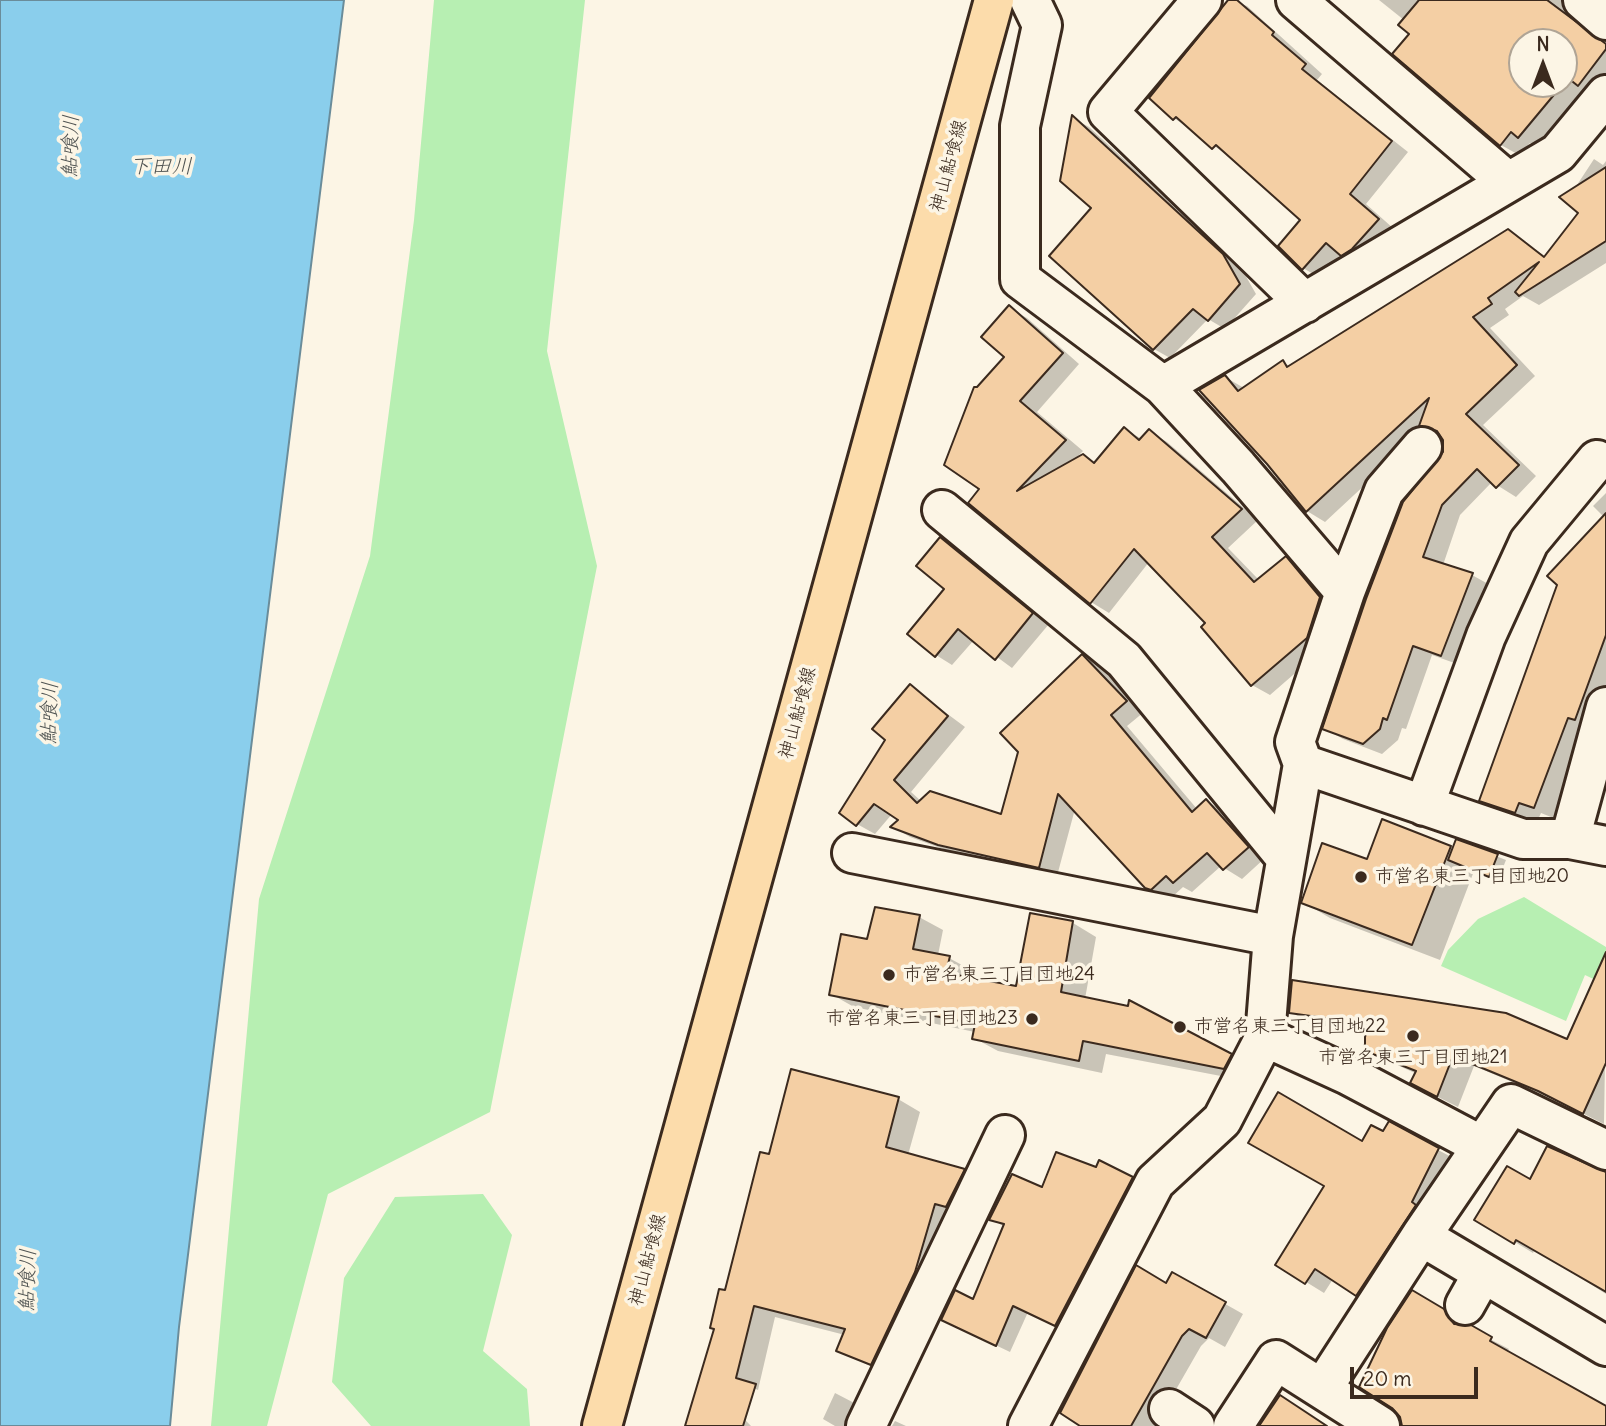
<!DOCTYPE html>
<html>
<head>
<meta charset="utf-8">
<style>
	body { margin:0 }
	#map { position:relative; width:1606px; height:1426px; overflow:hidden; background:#fcf5e5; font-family:Delius,sans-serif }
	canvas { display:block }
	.north { position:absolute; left:1508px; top:28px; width:70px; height:70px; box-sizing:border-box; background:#fcf5e5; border:2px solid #afa495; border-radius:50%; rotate:0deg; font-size:19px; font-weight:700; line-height:28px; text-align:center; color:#3b2a1e }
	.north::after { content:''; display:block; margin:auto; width:24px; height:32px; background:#3b2a1e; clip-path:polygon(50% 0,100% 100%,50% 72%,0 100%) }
	.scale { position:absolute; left:1350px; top:1367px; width:128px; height:32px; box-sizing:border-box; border:4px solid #3b2a1e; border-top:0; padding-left:9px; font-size:21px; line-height:24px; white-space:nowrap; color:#3b2a1e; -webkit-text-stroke:5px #fcf5e5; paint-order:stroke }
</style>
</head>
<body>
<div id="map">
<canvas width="1606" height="1426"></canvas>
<div class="north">N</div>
<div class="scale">20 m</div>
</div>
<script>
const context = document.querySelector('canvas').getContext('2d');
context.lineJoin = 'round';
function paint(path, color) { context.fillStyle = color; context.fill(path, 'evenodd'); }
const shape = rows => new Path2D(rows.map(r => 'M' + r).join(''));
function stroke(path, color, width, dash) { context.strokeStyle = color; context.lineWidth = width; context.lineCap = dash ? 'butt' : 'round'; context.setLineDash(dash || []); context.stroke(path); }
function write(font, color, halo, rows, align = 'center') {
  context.font = font + ' Delius,"Klee One",sans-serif'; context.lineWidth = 7; context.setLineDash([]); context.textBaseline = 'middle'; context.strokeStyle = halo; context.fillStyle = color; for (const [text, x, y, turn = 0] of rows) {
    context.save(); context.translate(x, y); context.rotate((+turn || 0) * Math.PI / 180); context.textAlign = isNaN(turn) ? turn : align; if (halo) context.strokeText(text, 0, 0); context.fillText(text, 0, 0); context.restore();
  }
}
paint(shape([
	[434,0,585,0,547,351,597,566,490,1112,328,1194,267,1426,211,1426,259,899,370,556,414,220],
	[1524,897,1606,947,1606,985,1585,975,1566,1021,1441,966,1448,950,1478,919],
	[483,1194,512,1235,483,1351,527,1389,530,1426,371,1426,332,1382,344,1278,395,1197]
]), '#b7efb2');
const water = shape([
	[0,0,344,0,179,1327,170,1426,0,1426,0,0]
]);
paint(water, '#8aceec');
stroke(water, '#6a8c9a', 2);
paint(shape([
	[1229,0,1247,6,1322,74,1317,80,1408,152,1366,204,1394,229,1359,264,1341,254,1320,278,1303,268,1302,220,1230,157,1174,118],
	[1379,0,1583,0,1581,20,1606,43,1606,84,1597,95,1586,88,1537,147,1530,143,1519,155,1501,145,1404,20],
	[1522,42,1564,42,1564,84,1522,84],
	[1073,118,1089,127,1240,266,1256,294,1225,329,1208,319,1170,358,1154,349,1093,208],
	[1594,159,1603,165,1606,161,1606,263,1539,305,1523,296,1505,309,1509,315,1490,328,1535,376,1483,425,1536,476,1516,497,1492,482,1460,515,1443,565,1472,575,1490,585,1460,665,1432,655,1406,729,1402,728,1398,740,1382,754,1343,739,1324,728,1445,452,1445,440,1426,428,1325,522,1307,511,1225,377,1244,388,1283,362,1291,367,1508,231,1546,257,1581,213,1575,188],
	[1009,308,1027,318,1079,364,1037,412,1083,451,1075,459,1083,456,1096,463,1124,429,1142,439,1149,431,1167,442,1258,520,1228,548,1259,580,1286,559,1304,569,1337,608,1324,648,1270,695,1252,685,1208,623,1149,562,1109,613,1091,602,970,503,981,489,1006,357],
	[1606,493,1606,704,1556,819,1541,813,1536,824,1502,812,1481,800,1605,518,1593,506],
	[941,539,957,549,1049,624,1012,668,974,640,952,665,936,655,947,588],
	[1082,656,1100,666,1144,712,1127,726,1197,809,1206,801,1224,811,1265,858,1242,879,1221,866,1192,892,1183,887,1170,899,1164,898,1146,887,1075,809,1057,876,957,854,910,837,893,827,901,819,892,814,875,834,857,824,910,686,965,727,911,792,921,801,1003,816],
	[1457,841,1506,860,1498,880,1474,871,1440,960,1330,918,1303,902,1368,861,1450,847,1454,850],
	[1031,915,1073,923,1096,937,1085,999,1129,1008,1231,1055,1254,1068,1247,1081,1106,1054,1102,1073,998,1051,974,1038,975,1032,854,1007,831,994,869,941,919,917,943,930,938,955,949,958,973,971,971,979,1017,988],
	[1606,994,1604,1124,1560,1102,1474,1066,1458,1107,1432,1094,1417,1074,1362,1049,1368,1032,1311,1024,1291,1012,1568,1041],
	[898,1099,920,1112,908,1155,964,1171,985,1183,893,1376,838,1351,845,1335,775,1317,758,1390,728,1376,726,1292,770,1156],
	[1389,1124,1457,1160,1375,1305,1333,1279,1324,1293,1277,1264,1363,1144,1384,1134],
	[1097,1169,1132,1178,1146,1186,1070,1333,1028,1312,1010,1352,943,1320,974,1301,1005,1227,991,1219,1043,1190],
	[1606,1174,1606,1294,1535,1249,1533,1253,1477,1219,1531,1182],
	[1172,1274,1243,1314,1225,1347,1209,1338,1201,1346,1155,1426,1084,1426],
	[1431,1302,1465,1326,1509,1349,1507,1352,1606,1408,1606,1426,1403,1426,1401,1414,1361,1386],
	[718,1392,751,1426,687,1426],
	[835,1393,862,1407,854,1426,835,1426,823,1419],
	[895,1421,906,1426,892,1426]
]), '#0003');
const building = shape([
	[1228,0,1237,0,1274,32,1272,35,1306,64,1302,69,1392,141,1350,194,1379,219,1352,249,1341,256,1326,243,1302,270,1278,246,1300,220,1216,145,1212,149,1176,117,1173,120,1149,98,1228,0],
	[1419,0,1547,0,1606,44,1606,49,1578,86,1568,78,1564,82,1564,42,1522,42,1522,84,1563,84,1518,138,1511,132,1500,146,1392,54,1409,34,1398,25,1419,0],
	[1072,115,1223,254,1240,284,1208,321,1193,309,1153,350,1049,256,1091,208,1060,181,1072,115],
	[1606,167,1606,241,1519,296,1515,292,1539,262,1488,298,1492,304,1473,317,1517,365,1466,414,1519,465,1496,488,1477,469,1442,505,1423,557,1473,573,1441,656,1413,646,1387,720,1383,718,1380,729,1363,744,1322,729,1366,599,1403,502,1443,452,1443,440,1437,431,1419,426,1429,398,1306,512,1267,464,1199,390,1225,375,1238,391,1283,360,1287,367,1508,229,1544,257,1578,213,1559,197,1606,167],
	[1009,305,1063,353,1020,401,1066,440,1017,491,1083,454,1094,463,1124,427,1139,440,1149,429,1242,509,1212,537,1254,582,1286,556,1320,597,1307,638,1251,686,1201,627,1205,623,1134,549,1090,604,968,503,979,489,944,465,974,387,977,387,1004,357,981,337,1009,305],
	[1606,513,1606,635,1575,720,1568,718,1534,808,1519,803,1515,813,1479,801,1557,585,1547,576,1606,513],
	[940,537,1033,613,995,660,958,629,935,657,907,634,944,589,916,566,940,537],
	[1082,654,1127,701,1111,715,1192,812,1206,799,1249,847,1223,870,1207,853,1173,883,1166,876,1151,890,1145,888,1058,794,1039,868,938,845,890,827,898,820,874,804,856,826,839,813,885,740,872,729,910,684,948,716,894,780,917,803,930,791,1001,814,1018,752,1000,733,1082,654],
	[1382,819,1451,846,1412,945,1301,903,1322,843,1367,859,1382,819],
	[1456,839,1498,854,1489,877,1448,860,1456,839],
	[875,907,920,915,913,949,950,956,946,973,1016,986,1030,913,1073,921,1061,992,1128,1006,1129,1000,1232,1054,1224,1069,1083,1041,1079,1061,972,1039,975,1024,829,995,841,934,867,939,875,907],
	[1606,952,1606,1063,1583,1114,1538,1091,1453,1056,1437,1097,1410,1083,1416,1071,1365,1051,1365,1037,1369,1024,1289,1013,1292,980,1506,1013,1567,1039,1606,952],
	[791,1069,899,1097,886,1147,965,1169,946,1207,935,1204,915,1272,871,1365,836,1351,845,1329,754,1306,736,1378,756,1384,743,1426,685,1426,714,1329,710,1328,719,1289,725,1290,760,1152,769,1154,791,1069],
	[1278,1092,1362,1141,1371,1125,1383,1131,1389,1121,1439,1148,1412,1202,1416,1205,1356,1296,1315,1269,1305,1284,1275,1265,1324,1186,1248,1143,1278,1092],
	[1547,1146,1606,1172,1606,1292,1516,1240,1514,1244,1474,1220,1507,1166,1530,1179,1547,1146],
	[1056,1152,1096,1167,1099,1160,1133,1177,1055,1326,1013,1306,996,1346,941,1320,955,1290,973,1299,1004,1224,989,1220,1012,1174,1042,1187,1056,1152],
	[1136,1265,1166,1283,1172,1272,1226,1302,1206,1338,1189,1329,1182,1336,1131,1426,1080,1426,1060,1413,1136,1265],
	[1412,1290,1444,1309,1454,1324,1471,1325,1492,1337,1490,1341,1606,1406,1606,1426,1402,1426,1400,1417,1392,1408,1359,1387,1387,1328,1412,1290],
	[1280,1395,1327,1426,1259,1426,1280,1395]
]);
paint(building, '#f4cfa4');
stroke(building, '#3b2a1e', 2);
const minor = shape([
	[1030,0,1042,25,1020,126,1020,279,1163,386,1238,467,1345,592,1295,742,1303,764],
	[1202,0,1108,112,1305,303],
	[1296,0,1508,182],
	[1583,0,1606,20],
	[1163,386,1558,153,1606,95],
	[942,510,1124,660,1286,858],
	[1345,592,1384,491,1422,447],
	[1424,806,1486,636,1529,542,1597,460],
	[1570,839,1606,707],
	[852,853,1273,936,1265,1037],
	[1273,936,1303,764,1523,839,1570,839,1606,846],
	[1421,1236,1511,1104,1606,1150],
	[1465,1305,1483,1273],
	[1322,1389,1421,1236,1606,1346],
	[1169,1409,1195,1426],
	[866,1426,1005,1135],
	[1028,1426,1155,1182,1222,1120,1265,1037,1348,1075,1482,1146],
	[1233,1426,1276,1360,1380,1426]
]);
const primary = shape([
	[602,1426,994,0]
]);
stroke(minor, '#3b2a1e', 44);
stroke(primary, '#3b2a1e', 44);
stroke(minor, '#fcf5e5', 38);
stroke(primary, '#fcdcab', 38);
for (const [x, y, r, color] of [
	[1361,877,7,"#3b2a1e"],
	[889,975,7,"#3b2a1e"],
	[1032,1019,7,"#3b2a1e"],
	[1180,1027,7,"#3b2a1e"],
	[1413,1036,7,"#3b2a1e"]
]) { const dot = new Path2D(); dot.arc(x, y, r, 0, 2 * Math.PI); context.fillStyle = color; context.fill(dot); stroke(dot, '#fcf5e5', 2.5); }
write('19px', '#3b2a1e', '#fcf5e5', [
	["神山鮎喰線",949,166,-75],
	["神山鮎喰線",798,713,-75],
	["神山鮎喰線",648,1260,-75]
]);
write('19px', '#3b2a1e', '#fcf5e5', [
	["市営名東三丁目団地20",1375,877],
	["市営名東三丁目団地24",903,975],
	["市営名東三丁目団地23",1018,1019,"right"],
	["市営名東三丁目団地22",1194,1027],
	["市営名東三丁目団地21",1413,1058,"center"]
], 'left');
write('italic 21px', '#4f5352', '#fcf5e5', [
	["鮎喰川",71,146,-88],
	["下田川",161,167],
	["鮎喰川",50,713,-88],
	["鮎喰川",28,1280,-88]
]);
</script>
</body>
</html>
